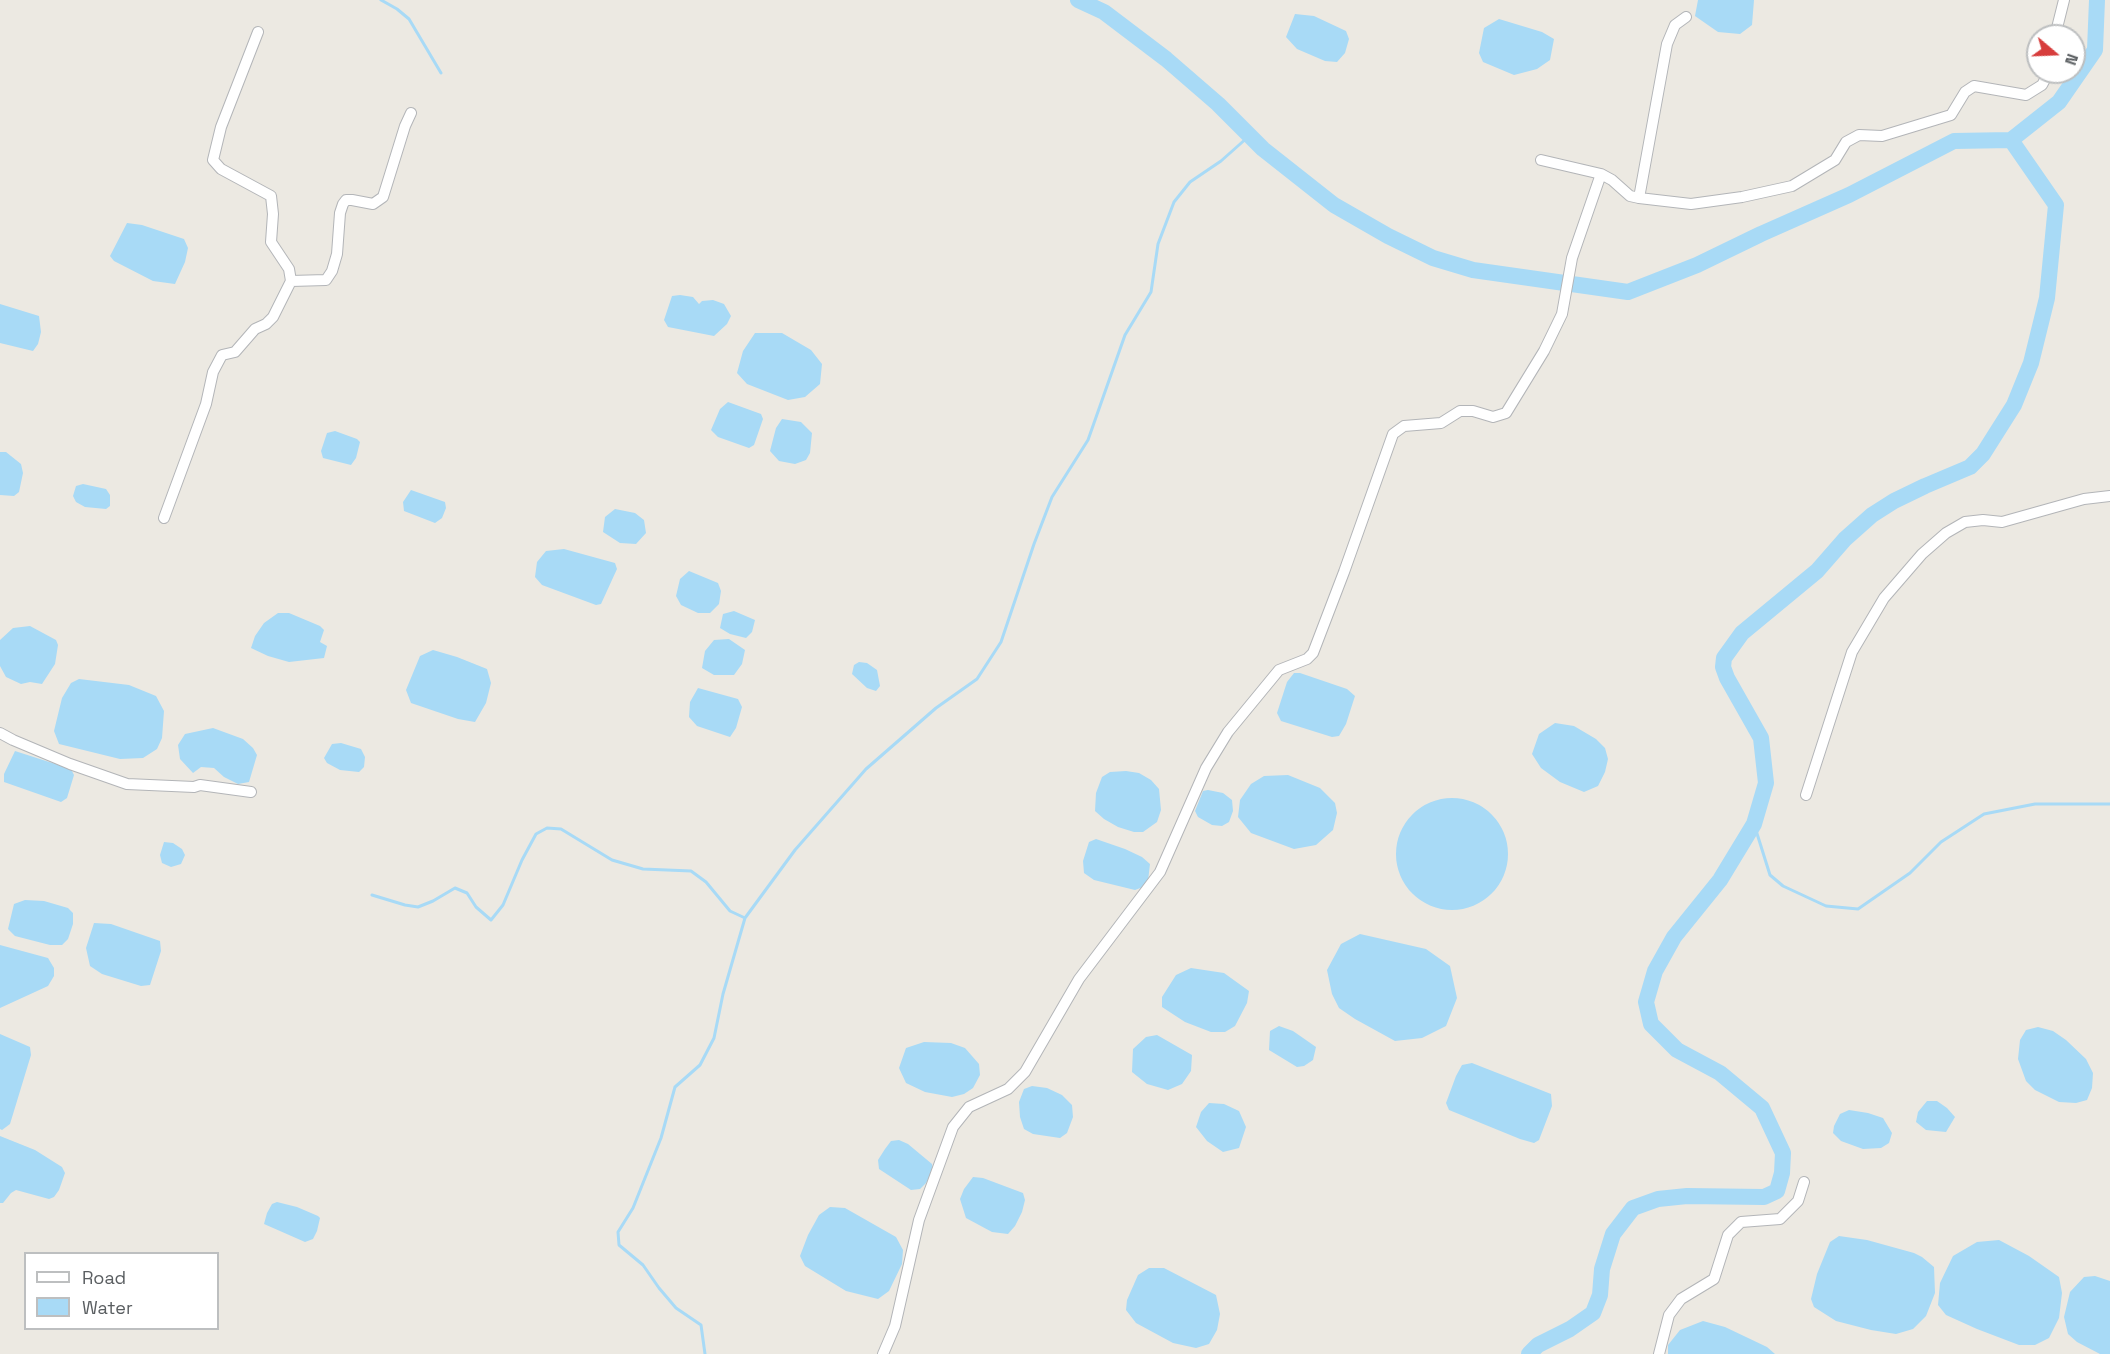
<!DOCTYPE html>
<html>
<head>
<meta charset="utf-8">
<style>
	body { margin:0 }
	#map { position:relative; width:2110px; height:1354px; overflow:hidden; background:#ece9e2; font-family:"Space Grotesk",sans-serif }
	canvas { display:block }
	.legend { position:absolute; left:24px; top:1252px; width:195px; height:78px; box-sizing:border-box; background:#fff; border:2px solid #bdbfc0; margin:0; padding:8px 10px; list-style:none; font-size:18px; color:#5a5e61 }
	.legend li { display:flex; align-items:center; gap:12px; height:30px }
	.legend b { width:30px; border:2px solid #bdbfc0 }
	.north { position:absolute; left:2026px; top:24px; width:60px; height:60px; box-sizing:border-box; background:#fff; border:2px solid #bdbfc0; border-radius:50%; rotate:109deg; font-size:16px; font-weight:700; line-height:24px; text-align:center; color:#5a5e61 }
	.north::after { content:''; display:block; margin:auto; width:21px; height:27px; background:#d73d3c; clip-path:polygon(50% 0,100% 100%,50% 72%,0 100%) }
</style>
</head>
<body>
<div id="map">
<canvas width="2110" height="1354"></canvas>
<ul class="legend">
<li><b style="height:8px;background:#fff"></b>Road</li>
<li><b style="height:16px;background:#a8daf6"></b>Water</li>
</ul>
<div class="north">N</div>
</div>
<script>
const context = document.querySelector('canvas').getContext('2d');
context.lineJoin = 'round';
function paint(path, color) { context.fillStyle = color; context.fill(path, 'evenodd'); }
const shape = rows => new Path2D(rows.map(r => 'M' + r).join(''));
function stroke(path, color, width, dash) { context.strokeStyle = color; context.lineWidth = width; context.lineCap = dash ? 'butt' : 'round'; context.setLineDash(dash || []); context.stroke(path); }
paint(shape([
	[1698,0,1754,0,1752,25,1740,34,1718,32,1695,16],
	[1295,14,1314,16,1346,31,1349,39,1345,53,1337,62,1325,61,1297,49,1286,37],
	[1499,19,1542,32,1554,39,1550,60,1537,69,1514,75,1483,62,1479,53,1484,28],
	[127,223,142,225,184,239,188,248,185,262,175,284,153,281,114,261,110,256],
	[680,295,693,297,699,304,702,301,713,300,724,304,731,316,727,324,714,336,668,327,664,320,672,296],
	[0,304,39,316,41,332,38,344,33,351,0,343],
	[755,333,782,333,811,350,822,364,820,384,805,397,788,400,747,384,737,373,743,351],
	[728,402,761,414,763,419,754,445,749,448,718,437,711,430,720,409],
	[782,419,801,422,812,433,810,453,806,460,795,464,779,461,770,451,776,428],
	[335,431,357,439,360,442,356,458,351,465,323,458,321,451,327,433],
	[0,452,6,452,21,464,23,473,19,492,14,496,0,495],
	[83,484,106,489,110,495,110,506,106,509,85,507,76,502,73,496,76,486],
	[411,490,445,502,446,508,442,518,435,523,404,511,403,502],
	[615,509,635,513,644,520,646,533,636,544,620,543,603,532,605,517],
	[564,549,615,563,617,569,601,604,596,605,542,585,535,577,537,562,546,551],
	[689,571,718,583,721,591,719,604,710,613,698,613,681,605,676,596,680,579],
	[734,611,755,620,752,632,746,638,730,634,720,628,723,614],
	[278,613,289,613,320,626,324,630,320,642,327,646,324,658,289,662,268,656,251,648,255,636,264,623],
	[30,626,56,640,58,645,55,664,42,684,30,682,21,684,6,677,0,666,0,640,13,628],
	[729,639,745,650,742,664,734,675,714,675,702,668,705,651,714,640],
	[433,650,457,657,487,669,491,683,486,703,475,722,458,719,411,703,406,690,420,656],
	[859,662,867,663,877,670,880,686,876,691,867,688,852,674,854,665],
	[1294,673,1300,673,1347,689,1355,696,1346,724,1339,736,1332,737,1281,721,1277,713,1287,682],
	[79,679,129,685,156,696,164,711,162,738,157,749,143,758,120,759,59,744,54,731,62,698,71,683],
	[698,688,738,699,742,707,736,728,730,737,697,726,689,717,690,702],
	[1555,723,1574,726,1596,739,1605,748,1608,759,1605,772,1598,786,1584,792,1560,782,1541,768,1532,754,1539,734],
	[213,728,243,739,253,748,257,755,249,782,238,784,224,777,214,768,201,767,193,773,180,759,178,745,185,734],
	[341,743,361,749,365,757,364,767,359,772,340,770,327,763,324,758,332,744],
	[15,751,71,769,74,775,67,798,61,802,4,782,4,774],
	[1126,771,1139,773,1151,780,1159,789,1161,810,1157,822,1143,832,1134,832,1118,827,1104,819,1095,811,1096,793,1102,777,1110,772],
	[1288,775,1320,788,1335,803,1337,813,1333,830,1316,845,1294,849,1251,833,1238,817,1240,800,1251,784,1264,776],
	[1208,790,1223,793,1232,800,1233,811,1229,822,1222,826,1212,825,1198,817,1195,811,1203,791],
	'1396 854a56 56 0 1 1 112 0a56 56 0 1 1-112 0Z',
	[1096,839,1125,849,1142,857,1150,864,1148,881,1143,887,1135,890,1094,880,1084,873,1083,861,1089,842],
	[164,842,173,843,182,849,185,855,181,864,171,867,162,863,160,855],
	[25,900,44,901,68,908,73,913,73,924,68,939,62,945,50,945,15,936,8,929,14,904],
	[94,923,111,924,160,941,161,951,150,985,141,986,102,974,90,966,86,948],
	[1360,934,1426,949,1450,966,1457,998,1446,1026,1422,1038,1395,1041,1355,1019,1339,1008,1332,994,1327,970,1341,944],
	[0,945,48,958,54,968,54,976,48,986,0,1008],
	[1191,968,1224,973,1249,991,1247,1003,1235,1026,1225,1032,1211,1032,1185,1022,1162,1007,1162,997,1176,975],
	[1279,1026,1293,1031,1316,1047,1313,1060,1304,1066,1297,1067,1269,1050,1270,1031],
	[2038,1027,2053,1031,2066,1040,2086,1059,2093,1073,2092,1088,2087,1100,2076,1103,2059,1102,2035,1090,2026,1081,2018,1059,2020,1040,2026,1030],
	[0,1034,30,1047,31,1055,10,1124,2,1130,0,1129],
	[1157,1035,1192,1055,1191,1071,1182,1084,1168,1090,1147,1084,1132,1072,1133,1049,1146,1037],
	[924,1042,951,1043,965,1048,979,1064,980,1075,973,1088,964,1094,952,1097,925,1092,906,1083,899,1068,906,1048],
	[1472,1063,1551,1094,1552,1106,1539,1140,1534,1143,1520,1139,1449,1110,1446,1103,1456,1076,1462,1065],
	[1032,1086,1047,1088,1062,1095,1072,1105,1073,1117,1067,1133,1060,1138,1033,1134,1024,1129,1020,1117,1019,1102,1024,1089],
	[1927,1101,1937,1101,1947,1108,1955,1117,1946,1132,1926,1130,1916,1122,1918,1112],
	[1209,1103,1224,1104,1239,1111,1246,1127,1239,1148,1223,1152,1207,1141,1196,1127,1201,1112],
	[1849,1110,1868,1113,1883,1118,1892,1133,1889,1143,1881,1148,1863,1149,1841,1141,1833,1133,1834,1126,1840,1114],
	[0,1136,35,1150,62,1167,65,1173,59,1190,54,1197,49,1199,16,1190,11,1193,3,1203,0,1203],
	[899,1140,908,1144,932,1164,933,1170,926,1183,920,1189,911,1190,879,1169,878,1160,885,1149,891,1141],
	[973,1177,983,1178,1023,1193,1025,1200,1022,1212,1015,1226,1008,1234,992,1232,966,1218,960,1199,964,1189],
	[277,1202,297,1207,318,1216,320,1218,317,1231,313,1239,305,1242,264,1224,267,1213,272,1204],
	[830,1207,845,1208,896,1237,903,1250,902,1264,889,1291,878,1299,846,1291,805,1266,800,1256,808,1235,819,1215],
	[1839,1236,1867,1240,1914,1253,1922,1257,1934,1267,1935,1293,1926,1316,1913,1329,1896,1334,1871,1330,1836,1321,1814,1307,1811,1299,1817,1274,1830,1242],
	[1999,1240,2029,1256,2059,1277,2062,1293,2059,1318,2049,1338,2035,1345,2019,1345,1977,1329,1946,1315,1938,1305,1940,1283,1953,1256,1977,1242],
	[1149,1268,1164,1268,1216,1295,1220,1314,1217,1330,1209,1344,1196,1348,1173,1343,1136,1323,1126,1310,1127,1300,1138,1275],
	[2095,1276,2110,1281,2110,1354,2100,1354,2077,1342,2068,1334,2064,1317,2070,1292,2084,1277],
	[1703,1321,1725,1327,1767,1347,1775,1354,1668,1354,1668,1345,1680,1330]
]), '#a8daf6');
stroke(shape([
	[381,0,397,9,409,19,441,73],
	[1754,824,1770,875,1783,886,1826,906,1858,909,1910,873,1941,842,1984,814,2035,804,2110,804],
	[372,895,405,905,418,907,433,901,455,888,467,893,476,907,491,920,503,905,522,860,536,834,547,828,561,829,612,860,643,869,691,871,706,882,730,911,745,918],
	[705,1354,701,1325,676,1308,659,1288,643,1265,619,1245,618,1232,633,1208,661,1138,675,1087,700,1065,714,1038,723,994,745,918,795,850,866,769,936,708,977,679,1001,642,1034,544,1052,497,1088,440,1125,335,1151,292,1158,244,1174,202,1190,182,1221,161,1248,137]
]), '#a8daf6', 3);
stroke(shape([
	[1078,0,1104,12,1166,59,1218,104,1263,149,1334,205,1388,236,1433,258,1473,270,1628,292,1697,265,1761,234,1849,195,1954,141,2011,140,2059,102,2095,50,2097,0],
	[1529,1354,1538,1345,1570,1329,1593,1313,1600,1295,1602,1269,1613,1234,1633,1208,1658,1199,1687,1196,1764,1197,1777,1191,1782,1173,1783,1153,1762,1108,1720,1073,1677,1050,1651,1024,1646,1002,1655,971,1674,937,1720,880,1754,824,1766,783,1761,738,1727,678,1723,667,1724,658,1742,633,1817,571,1845,539,1872,515,1894,501,1925,486,1970,467,1983,454,2014,405,2031,363,2047,298,2056,205,2011,140]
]), '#a8daf6', 16);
const street = shape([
	[2055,36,2064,0],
	[1541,160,1601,174,1612,180,1630,196,1639,198,1691,204,1742,197,1792,186,1835,160,1846,142,1859,135,1882,136,1951,115,1965,92,1974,86,2026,95,2042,85,2049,72],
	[1639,198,1667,44,1675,25,1686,17],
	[291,281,326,280,332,271,337,254,340,213,343,204,346,200,352,200,373,204,383,197,405,126,411,113],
	[164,518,206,404,213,372,222,355,235,352,255,329,266,324,273,317,291,281,289,269,271,242,273,214,271,196,221,169,213,160,221,127,258,32],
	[0,733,13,740,70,764,127,784,194,787,200,785,251,792],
	[1806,795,1852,652,1884,598,1922,554,1946,533,1965,522,1983,520,2002,522,2084,499,2110,496],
	[883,1354,895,1326,919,1220,953,1127,969,1107,1008,1089,1025,1072,1079,979,1160,872,1206,768,1228,732,1279,670,1307,659,1313,653,1344,572,1393,434,1404,426,1441,423,1460,411,1473,411,1493,417,1506,413,1544,351,1562,314,1572,258,1601,174],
	[1659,1354,1669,1315,1681,1299,1714,1279,1728,1235,1741,1222,1780,1219,1798,1201,1804,1182]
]);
stroke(street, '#b3b5b8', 12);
stroke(street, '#fff', 10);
</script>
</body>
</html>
